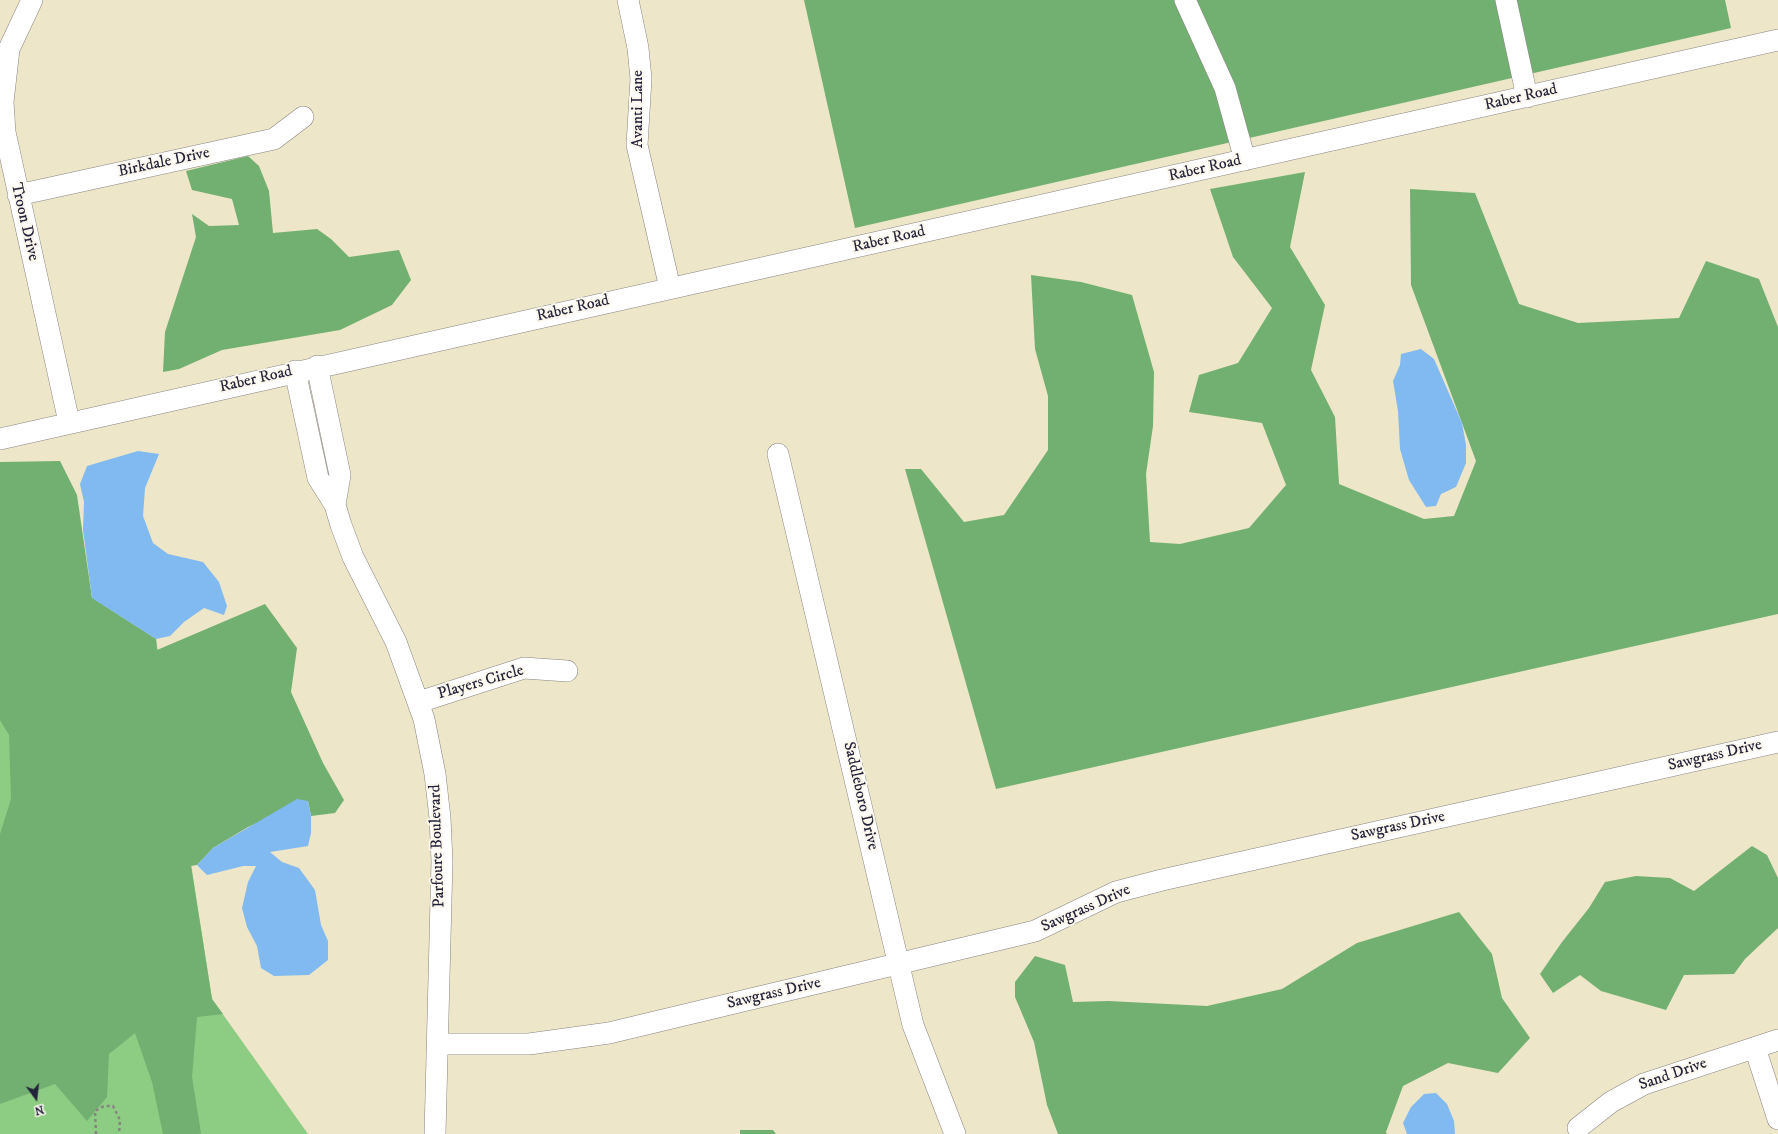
<!DOCTYPE html>
<html>
<head>
<meta charset="utf-8">
<style>
	body { margin:0 }
	#map { position:relative; width:1778px; height:1134px; overflow:hidden; background:#ede6c8; font-family:"IM FELL DW Pica",serif }
	canvas { display:block }
	.north { position:absolute; left:16px; top:1078px; width:40px; height:40px; -webkit-text-stroke:3px #fbf7ec; paint-order:stroke; rotate:165deg; font-size:11px; font-weight:700; line-height:16px; text-align:center; color:#22223b }
	.north::after { content:''; display:block; margin:auto; width:14px; height:18px; background:#22223b; clip-path:polygon(50% 0,100% 100%,50% 72%,0 100%) }
</style>
</head>
<body>
<div id="map">
<canvas width="1778" height="1134"></canvas>
<div class="north">N</div>
</div>
<script>
const context = document.querySelector('canvas').getContext('2d');
context.lineJoin = 'round';
function paint(path, color) { context.fillStyle = color; context.fill(path, 'evenodd'); }
const shape = rows => new Path2D(rows.map(r => 'M' + r).join(''));
function stroke(path, color, width, dash) { context.strokeStyle = color; context.lineWidth = width; context.lineCap = dash ? 'butt' : 'round'; context.setLineDash(dash || []); context.stroke(path); }
function write(font, color, halo, rows, align = 'center') {
  context.font = font + ' "IM FELL DW Pica",serif'; context.lineWidth = 4; context.setLineDash([]); context.textBaseline = 'middle'; context.strokeStyle = halo; context.fillStyle = color; for (const [text, x, y, turn = 0] of rows) {
    context.save(); context.translate(x, y); context.rotate((+turn || 0) * Math.PI / 180); context.textAlign = isNaN(turn) ? turn : align; if (halo) context.strokeText(text, 0, 0); context.fillText(text, 0, 0); context.restore();
  }
}
paint(shape([
	[0,538,156,639,212,999,308,1134,0,1134]
]), '#8dcc83');
paint(shape([
	[804,0,1725,0,1731,28,855,228],
	[248,156,259,166,269,191,273,233,317,229,331,239,349,257,399,250,411,280,392,305,340,330,222,350,179,369,163,372,165,332,196,237,192,214,209,226,239,225,232,199,192,190,186,171],
	[1305,172,1290,247,1325,305,1311,370,1335,417,1339,484,1424,519,1454,516,1476,461,1411,285,1410,189,1475,193,1519,304,1578,323,1679,318,1706,261,1759,279,1778,327,1778,614,996,789,905,469,921,469,964,522,1004,515,1048,450,1048,396,1035,349,1031,275,1081,282,1132,295,1154,372,1153,426,1146,474,1150,542,1180,544,1249,528,1286,485,1262,423,1189,412,1199,375,1238,363,1272,308,1233,257,1210,189],
	[60,461,77,495,92,598,156,639,157,650,265,604,297,648,291,692,323,763,344,800,335,813,311,816,308,801,248,827,213,848,197,865,191,866,212,999,223,1014,197,1017,192,1077,201,1133,199,1134,163,1134,152,1082,135,1033,109,1054,107,1097,87,1121,55,1084,0,1104,0,834,11,799,9,735,0,720,0,462],
	[1752,846,1767,855,1778,878,1778,928,1745,959,1734,974,1684,975,1666,1010,1601,991,1580,975,1553,993,1540,974,1562,942,1589,908,1605,882,1636,876,1670,878,1694,891],
	[1459,912,1492,954,1502,998,1530,1038,1498,1073,1448,1063,1403,1086,1386,1132,1387,1134,1058,1134,1047,1105,1034,1042,1015,997,1015,982,1035,956,1065,965,1073,1002,1108,1001,1207,1006,1282,989,1357,943],
	[740,1130,773,1130,776,1134,740,1134]
]), '#72b071');
paint(shape([
	[1421,349,1434,359,1462,423,1466,445,1466,463,1456,487,1441,494,1436,506,1426,507,1409,480,1400,449,1398,411,1393,381,1400,365,1401,354],
	[138,451,159,454,145,488,143,516,153,543,168,554,203,562,219,582,227,606,224,615,204,608,184,622,170,636,156,639,92,598,83,530,84,502,80,484,87,466],
	[297,799,308,801,311,816,311,833,308,846,270,852,282,862,299,868,315,890,321,925,328,941,328,960,309,975,274,976,261,968,257,946,247,927,242,908,248,882,256,866,243,866,207,875,197,865,213,848],
	[1436,1093,1447,1104,1454,1121,1455,1134,1407,1134,1403,1123,1411,1107,1424,1094]
]), '#80baf1');
const minor = shape([
	[32,0,9,49,3,102,5,132,69,422],
	[628,0,638,48,641,79,637,145,670,288],
	[1185,0,1225,88,1245,160],
	[1506,0,1527,97],
	[18,195,274,139,303,117],
	[317,366,340,475,335,505],
	[295,371,318,478,335,505,341,525,353,557,396,642,424,719,435,774,440,818,442,861,435,1134],
	[0,439,1778,40],
	[778,454,913,1025,955,1134],
	[419,702,524,668,567,671],
	[438,1044,529,1044,609,1033,1035,931,1116,892,1162,880,1778,742],
	[1755,1048,1778,1119],
	[1578,1128,1611,1102,1644,1084,1778,1040]
]);
stroke(minor, '#888482', 22);
stroke(shape([
	[96,1134,95,1111,104,1106,113,1106,120,1120,119,1134]
]), '#888482', 2.5, [3, 3]);
stroke(minor, '#fff', 21);
write('16px', '#22223b', '#fbf7ec', [
	["Raber Road",1521,98,-13],
	["Avanti Lane",639,109,-90],
	["Birkdale Drive",164,163,-12],
	["Raber Road",1205,169,-13],
	["Troon Drive",24,222,77],
	["Raber Road",889,240,-13],
	["Raber Road",573,309,-13],
	["Raber Road",256,380,-13],
	["Players Circle",481,683,-16],
	["Sawgrass Drive",1715,756,-13],
	["Saddleboro Drive",860,796,77],
	["Sawgrass Drive",1398,827,-12],
	["Parfoure Boulevard",438,846,-92],
	["Sawgrass Drive",1086,909,-24],
	["Sawgrass Drive",774,994,-13],
	["Sand Drive",1673,1075,-19]
]);
</script>
</body>
</html>
